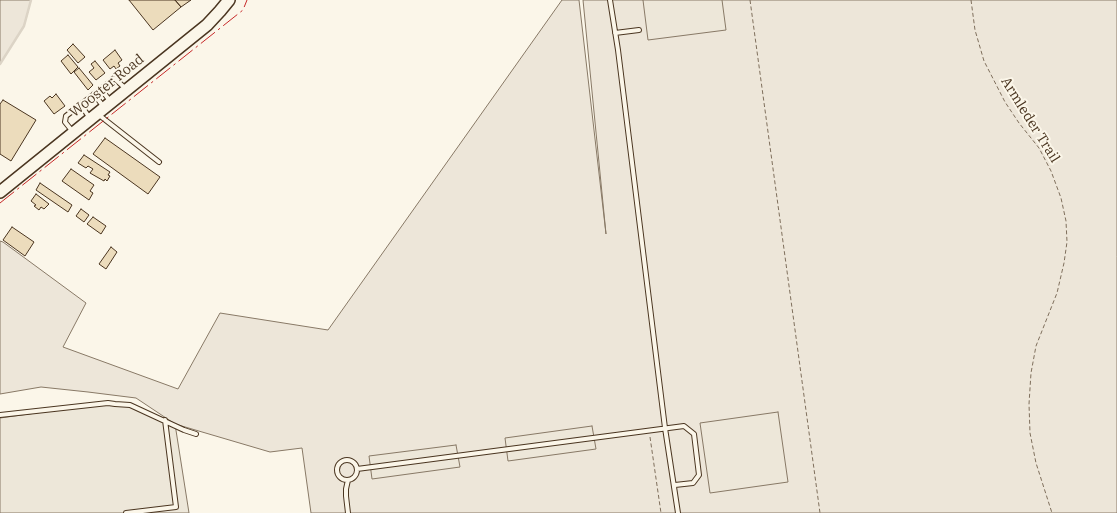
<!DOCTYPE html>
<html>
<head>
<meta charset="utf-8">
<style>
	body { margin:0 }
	canvas { display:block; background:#fbf6e9 }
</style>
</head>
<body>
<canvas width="1117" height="513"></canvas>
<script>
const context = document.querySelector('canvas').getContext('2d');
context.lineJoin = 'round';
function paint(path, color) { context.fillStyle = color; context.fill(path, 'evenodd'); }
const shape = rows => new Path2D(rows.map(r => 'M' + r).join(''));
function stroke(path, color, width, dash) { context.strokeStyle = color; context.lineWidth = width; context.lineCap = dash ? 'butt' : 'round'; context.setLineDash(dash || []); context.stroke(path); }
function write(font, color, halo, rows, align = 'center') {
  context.font = font + ' "IBM Plex Serif",serif'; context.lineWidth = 4; context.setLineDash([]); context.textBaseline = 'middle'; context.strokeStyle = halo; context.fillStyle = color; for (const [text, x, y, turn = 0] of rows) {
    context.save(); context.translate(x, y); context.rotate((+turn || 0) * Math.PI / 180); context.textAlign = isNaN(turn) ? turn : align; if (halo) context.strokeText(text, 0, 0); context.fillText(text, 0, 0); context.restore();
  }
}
const green = shape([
	[0,0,31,0,24,26,0,64,0,0],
	[562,0,579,0,606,234,583,0,1117,0,1117,513,311,513,302,448,270,452,175,424,136,398,88,392,41,387,0,394,0,241,3,242,86,303,63,347,178,389,220,313,328,330,562,0]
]);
paint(green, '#ede6d9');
stroke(green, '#887966', 1);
const parking = shape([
	[643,0,722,0,726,30,648,40,643,0],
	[108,403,130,405,175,424,189,513,0,513,0,418,108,403],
	[778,412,788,482,710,493,700,423,778,412],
	[592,426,596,449,508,461,505,438,592,426],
	[456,445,460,467,372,479,369,456,456,445]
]);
paint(parking, '#ede7d9');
stroke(parking, '#887966', 1);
stroke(shape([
	[0,64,24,26,31,0]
]), '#dcd4c6', 2.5);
const building = shape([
	[129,0,175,0,181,7,153,30,129,0],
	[175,0,191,0,181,7,175,0],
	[73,44,85,57,78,63,67,50,73,44],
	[115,50,122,60,118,63,120,66,116,69,114,66,110,69,103,60,115,50],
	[68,55,78,67,71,74,61,61,68,55],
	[95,61,105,73,96,80,89,72,94,68,91,64,95,61],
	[79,68,93,85,88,90,74,72,79,68],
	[56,94,65,106,54,114,44,101,50,96,52,98,56,94],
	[3,100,36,120,11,161,0,154,0,104,3,100],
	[105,138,160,177,148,194,93,154,105,138],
	[84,155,110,172,108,175,110,176,107,181,105,179,104,181,90,173,93,169,88,166,86,168,78,163,84,155],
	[71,169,94,185,90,191,93,193,89,200,62,181,71,169],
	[40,183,72,205,68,212,36,190,40,183],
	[36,194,49,204,44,209,41,207,39,210,34,206,36,205,31,201,36,194],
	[81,209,89,215,84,222,76,216,81,209],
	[93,217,106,226,101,234,87,224,93,217],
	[12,227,34,242,25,256,3,240,12,227],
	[111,247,117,252,106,269,99,264,111,247]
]);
paint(building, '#ecdcbc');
stroke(building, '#4a3520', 1);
const lane = shape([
	[610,0,618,50,665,428,678,513],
	[615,33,639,30],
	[94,94,103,106],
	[110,101,101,89,114,78,125,88],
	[81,105,89,117],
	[99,115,159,162],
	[73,132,65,122,66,116,101,89],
	[0,415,108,403,115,404,130,405,184,430,196,434],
	'337 470a10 10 0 1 1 20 0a10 10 0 1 1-20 0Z',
	[357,469,684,426,694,434,699,475,693,483,675,485],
	[126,513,176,507,165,420],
	[348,513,346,496,346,489,348,480]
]);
const secondary = shape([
	[0,192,207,25,220,11,229,0]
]);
stroke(lane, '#4a3520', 6);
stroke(secondary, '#4a3520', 14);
stroke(shape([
	[750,0,820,513],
	[971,0,975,30,984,61,1005,102,1019,123,1039,148,1051,171,1061,198,1066,221,1067,242,1064,263,1057,293,1036,346,1031,373,1029,404,1030,433,1036,463,1052,513],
	[650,437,661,513]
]), '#7f6f5c', 1, [4, 2.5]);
stroke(lane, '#fbf6e9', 4);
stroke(secondary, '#fbf6e9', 11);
stroke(shape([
	[0,203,243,10,247,0]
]), '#c62828', 1, [18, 4, 2.5, 4]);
write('14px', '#4a3520', '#fbf6e9', [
	["Wooster Road",107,86,-39],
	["Armleder Trail",1030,120,58]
]);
</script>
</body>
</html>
